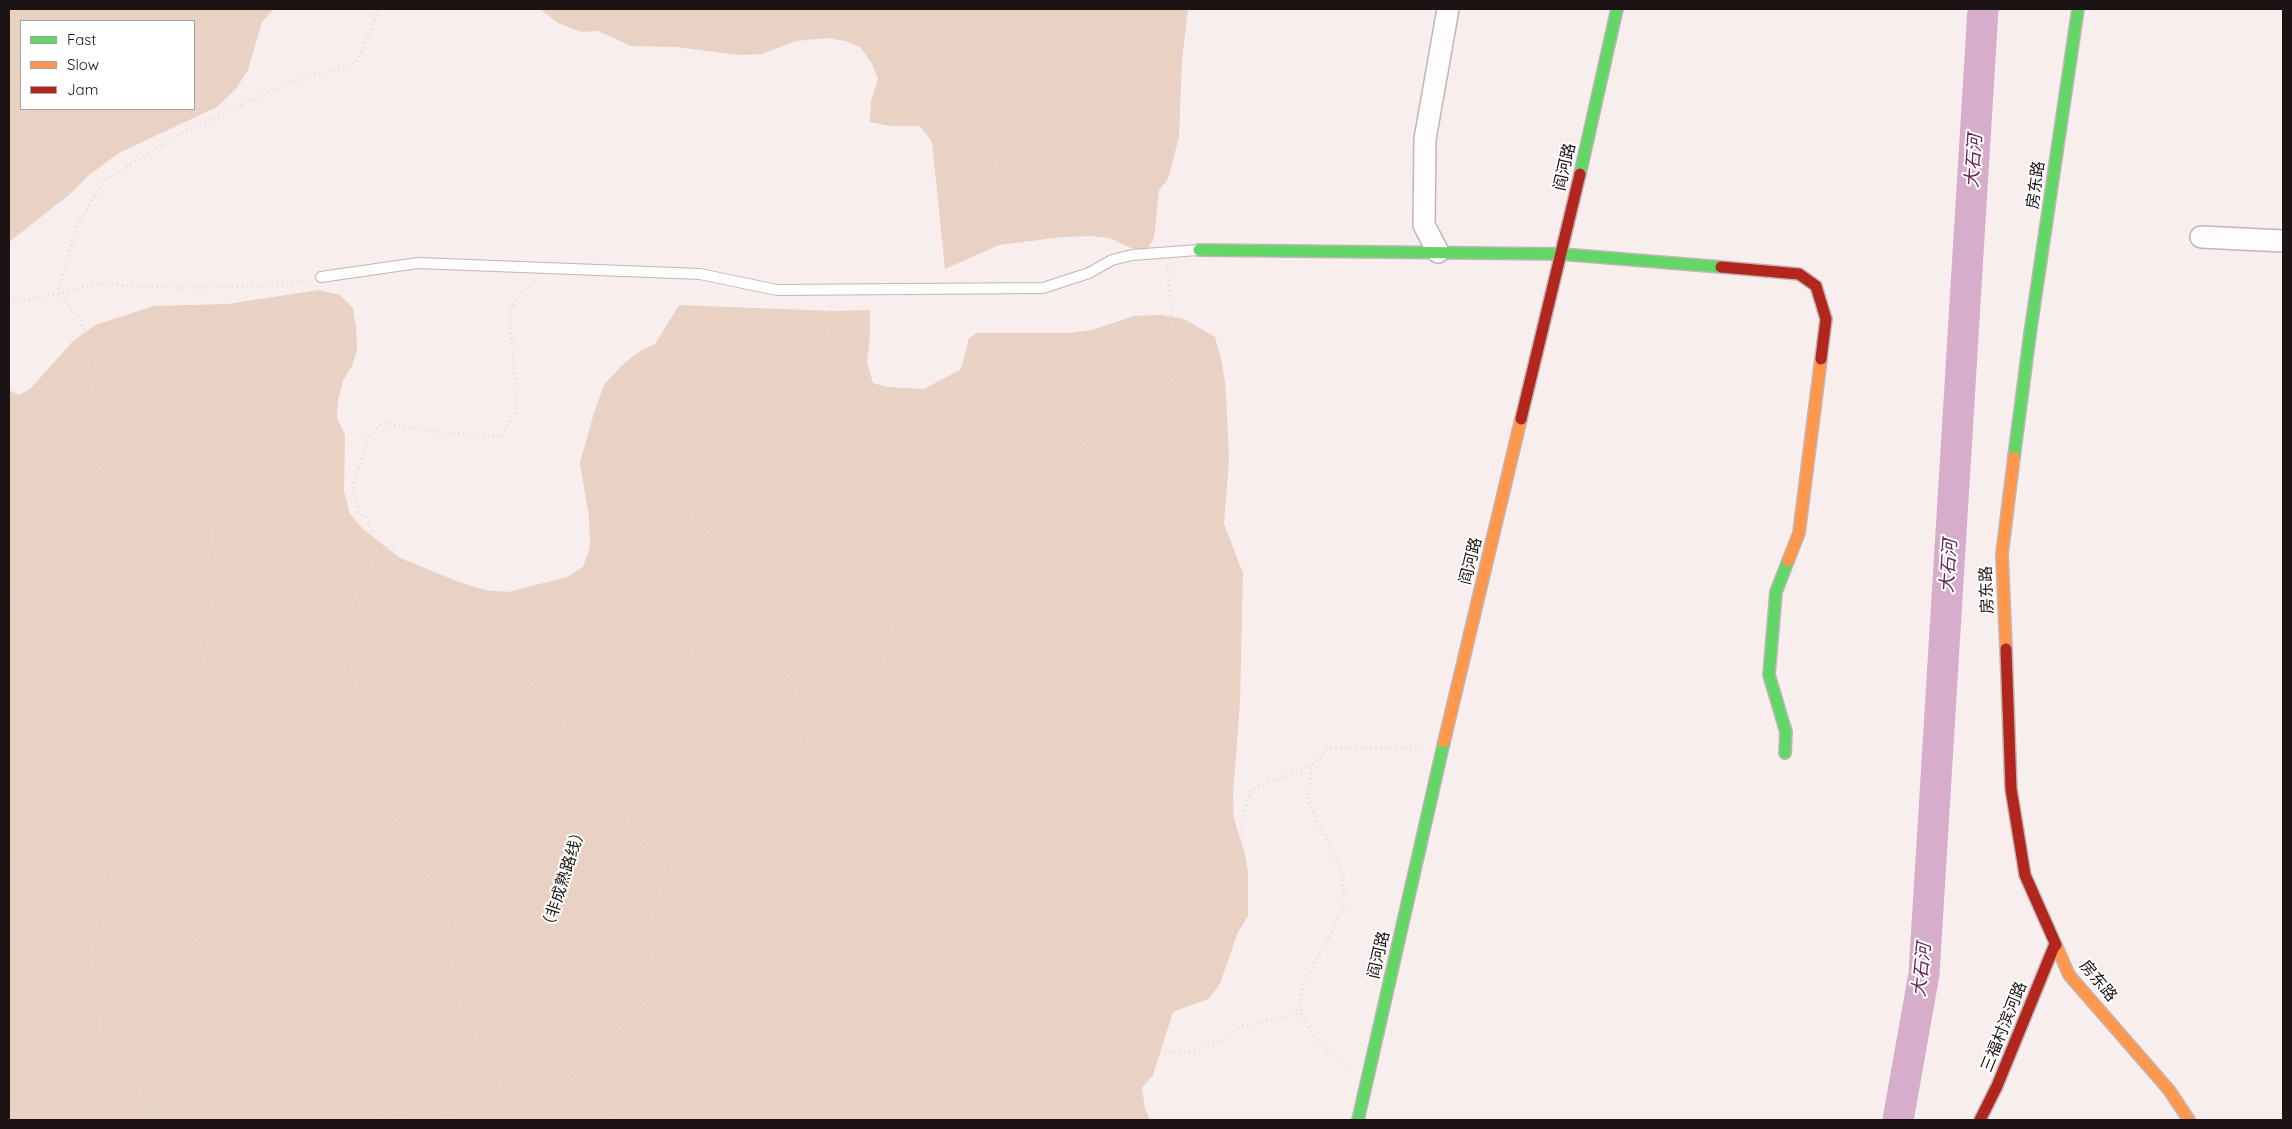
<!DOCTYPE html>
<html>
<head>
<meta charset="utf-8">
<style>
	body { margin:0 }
	#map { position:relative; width:2292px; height:1129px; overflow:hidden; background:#f9eeee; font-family:Quicksand,sans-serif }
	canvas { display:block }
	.frame { position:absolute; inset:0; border:10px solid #1c1414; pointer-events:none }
	.legend { position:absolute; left:20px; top:20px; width:175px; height:90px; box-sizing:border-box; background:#fff; border:1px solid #a4a1a1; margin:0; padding:6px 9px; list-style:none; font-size:15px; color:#1c1414 }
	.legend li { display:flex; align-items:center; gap:10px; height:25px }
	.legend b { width:25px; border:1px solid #a4a1a1 }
</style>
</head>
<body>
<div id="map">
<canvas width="2292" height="1129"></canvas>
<div class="frame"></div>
<ul class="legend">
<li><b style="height:6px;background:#63d668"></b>Fast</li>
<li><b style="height:6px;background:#ff974d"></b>Slow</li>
<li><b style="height:6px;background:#b3261e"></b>Jam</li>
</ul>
</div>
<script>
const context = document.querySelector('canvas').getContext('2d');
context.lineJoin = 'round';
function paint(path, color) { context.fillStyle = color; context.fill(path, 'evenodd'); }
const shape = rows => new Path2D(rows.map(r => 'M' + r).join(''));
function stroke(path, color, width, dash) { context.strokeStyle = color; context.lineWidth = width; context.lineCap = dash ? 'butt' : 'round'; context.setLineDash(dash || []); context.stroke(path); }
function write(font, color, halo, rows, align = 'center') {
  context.font = font + ' Quicksand,"Noto Sans SC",sans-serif'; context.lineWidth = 4; context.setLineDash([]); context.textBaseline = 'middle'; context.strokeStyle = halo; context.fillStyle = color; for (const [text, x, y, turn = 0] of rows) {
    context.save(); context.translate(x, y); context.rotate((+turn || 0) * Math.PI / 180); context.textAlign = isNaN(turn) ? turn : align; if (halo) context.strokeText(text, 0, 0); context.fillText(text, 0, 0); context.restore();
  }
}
paint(shape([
	[9,9,274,9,262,22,248,70,235,90,217,107,119,153,89,175,69,195,9,242],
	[21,21,194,21,194,109,21,109],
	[540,9,1188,9,1182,60,1179,137,1168,179,1159,190,1154,238,1147,250,1131,248,1110,238,1089,236,1063,237,999,245,945,269,932,142,920,126,890,126,870,122,871,101,878,79,872,64,861,48,846,41,826,38,797,41,762,54,740,55,675,47,631,46,598,31,581,32,558,23],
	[319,290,340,295,353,308,356,327,357,350,352,366,343,381,338,400,337,418,345,435,344,491,350,514,364,530,400,558,459,582,485,590,508,592,567,577,583,567,590,548,589,517,580,463,593,416,604,385,621,366,640,351,655,344,679,305,833,311,870,310,870,336,867,362,873,383,887,387,924,389,961,369,969,338,977,333,1069,333,1092,330,1134,316,1161,315,1184,319,1215,337,1222,362,1226,390,1229,461,1224,524,1243,573,1240,702,1233,795,1234,819,1245,854,1248,872,1248,916,1238,932,1219,986,1208,999,1173,1012,1153,1075,1142,1088,1145,1109,1150,1120,9,1120,9,390,19,395,31,388,72,342,95,325,123,316,153,306,227,304]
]), '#e9d2c3');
stroke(shape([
	[1898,1120,1924,974,1983,9]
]), '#d6adcb', 31);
const lane = shape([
	[321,277,418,263,700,274,777,290,1043,288,1089,273,1112,260,1132,255,1198,250]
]);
const street = shape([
	[2201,237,2283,241],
	[1438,252,1424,225,1425,139,1448,9]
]);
const fast = shape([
	[1580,174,1617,9],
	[1199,250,1561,254,1721,267],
	[2014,457,2030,334,2078,9],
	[1785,753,1786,732,1769,675,1776,592,1788,561],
	[1358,1120,1444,742]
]);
const slow = shape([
	[1788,561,1799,533,1821,359],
	[2006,649,2002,554,2014,457],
	[1444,742,1521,419],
	[2056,945,2069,975,2169,1090,2189,1120]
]);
const jam = shape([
	[1721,267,1799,274,1816,286,1826,319,1821,359],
	[1521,419,1580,174],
	[2006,649,2011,789,2025,875,2056,945],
	[1980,1120,1997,1086,2055,944]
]);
stroke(lane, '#bfb6b6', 12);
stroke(street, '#bfb6b6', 24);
stroke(fast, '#bfb6b6', 14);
stroke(slow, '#bfb6b6', 14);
stroke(jam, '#bfb6b6', 14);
stroke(shape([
	[1082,128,1056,145,1021,144,995,153,997,165,1015,174,1039,178,1074,190,1084,199,1058,225,1098,228,1119,245],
	[9,304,99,284,182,288,290,285,310,280],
	[693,512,703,524,724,563,734,595,792,683,808,730,802,787,831,844,871,883,910,928,946,975,983,977,1054,1030,1076,1030,1097,1020,1120,1045,1137,1052,1192,1053,1227,1038,1240,1027,1300,1013],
	[211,523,260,550,292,556,330,597,360,594,372,567,375,549],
	[78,585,116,574,155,566,175,555,211,523,216,561,212,620,200,681,151,800,120,840,106,870,92,948,95,989,103,1042,139,1089,158,1120],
	[360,594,352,603,348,651,356,688,373,708,392,740,381,747,391,784,390,806,404,842,434,883,441,898,448,919,449,952,454,967,461,1010,475,1032,482,1051,499,1078,502,1106],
	[9,607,77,585,104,559,115,530,113,492,93,456,85,433,97,355,80,319,58,293,77,225,105,180,180,134,286,84,357,62,379,9],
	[559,715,595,716,691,683,695,668,684,621,670,592,674,571,687,545,693,512,678,496,671,470,671,434,707,437,728,434,729,403,748,393,756,384,783,381,802,367,829,333,831,302],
	[1237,850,1246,804,1252,789,1312,766],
	[666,861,730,848,776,821,817,764,865,708,884,662,895,609,948,554,986,525,1030,506,1072,455,1124,410,1159,390,1185,367,1188,350,1174,334,1167,264],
	[9,874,13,866,38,852,133,877,157,903,172,924,246,975,267,995,301,1056,337,1089,371,1096,391,1117],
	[152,897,198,883,238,891,271,894,299,902,335,921,352,942,388,965,423,958,449,933,459,929,494,939,542,945,560,898,577,835,605,778],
	[9,923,14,938,9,945],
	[605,1045,619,1075,604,1106,609,1120],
	[1348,1065,1321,1046,1300,1013,1302,985,1332,932,1344,905,1343,873,1307,800,1312,766,1328,748,1421,749],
	[9,1107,17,1120],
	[373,1120,512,1105,553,1092,580,1073,644,1003,658,974,646,942,660,891,666,861,634,831,611,785,575,748,559,715,534,688,485,611,463,603,397,571,393,546,375,549,367,517,359,513,353,487,368,437,383,423,430,431,501,437,516,410,515,375,509,311,522,293,536,280]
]), '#e0dcdc', 3, [1, 4]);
stroke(lane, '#fefcfc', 10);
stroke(street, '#fefcfc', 21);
stroke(fast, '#63d668', 11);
stroke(slow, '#ff974d', 11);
stroke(jam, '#b3261e', 11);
write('16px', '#1c1414', '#fff', [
	["阎河路",1565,167,-77],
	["房东路",2036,185,-82],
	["阎河路",1471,561,-76],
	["房东路",1987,590,-92],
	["（非成熟路线）",564,879,-72],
	["阎河路",1379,955,-77],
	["房东路",2098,981,50],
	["三福村滨河路",2004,1027,-68]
]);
write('italic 18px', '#65255b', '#fff', [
	["大石河",1974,161,-86],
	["大石河",1949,566,-86],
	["大石河",1922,970,-84]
]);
</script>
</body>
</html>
